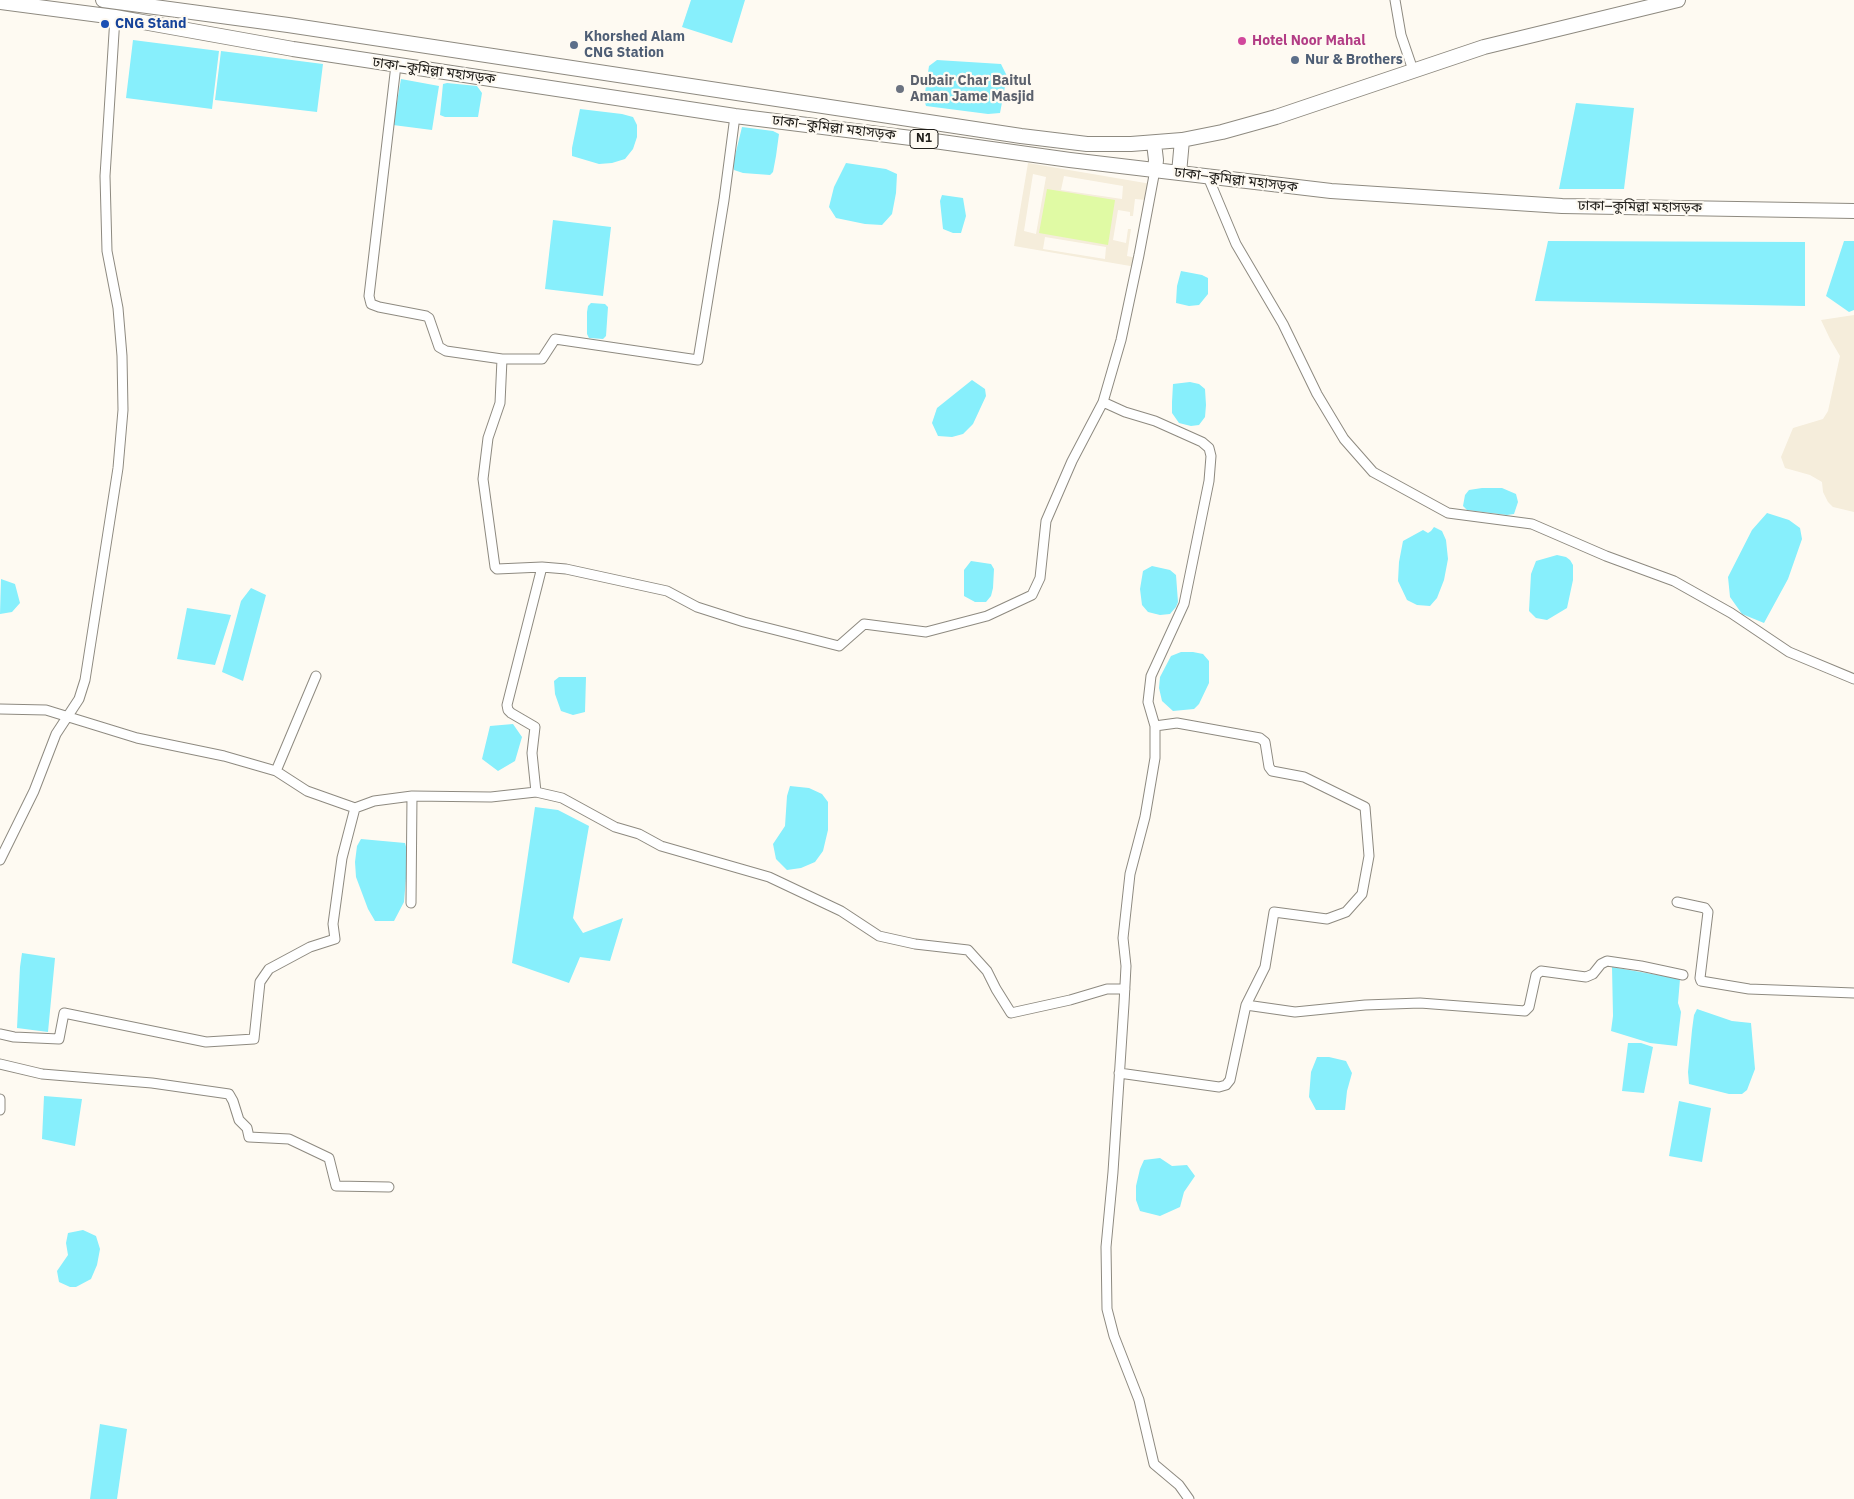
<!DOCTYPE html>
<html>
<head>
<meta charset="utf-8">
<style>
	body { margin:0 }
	canvas { display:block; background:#fefaf2 }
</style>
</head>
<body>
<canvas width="1854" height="1499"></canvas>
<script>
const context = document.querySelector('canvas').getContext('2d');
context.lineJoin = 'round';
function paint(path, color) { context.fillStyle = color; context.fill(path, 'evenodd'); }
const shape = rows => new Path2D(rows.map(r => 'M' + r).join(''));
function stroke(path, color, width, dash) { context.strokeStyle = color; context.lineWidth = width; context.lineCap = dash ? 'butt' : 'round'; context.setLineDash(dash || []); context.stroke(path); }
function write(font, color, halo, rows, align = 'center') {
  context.font = font + ' "IBM Plex Sans","Noto Sans Bengali",sans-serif'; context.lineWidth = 4.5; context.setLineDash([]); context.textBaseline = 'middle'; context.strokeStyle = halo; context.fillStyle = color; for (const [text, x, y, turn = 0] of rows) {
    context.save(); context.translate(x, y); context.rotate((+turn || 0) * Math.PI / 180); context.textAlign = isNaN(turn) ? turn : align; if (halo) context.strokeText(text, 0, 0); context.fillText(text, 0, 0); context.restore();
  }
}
paint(shape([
	[1028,163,1151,184,1136,267,1014,246],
	[1033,174,1046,177,1036,234,1024,231],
	[1064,176,1123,186,1122,199,1061,190],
	[1135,199,1146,200,1137,258,1127,256,1131,229,1128,229,1126,243,1113,240,1118,210,1130,212,1130,216,1133,216],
	[1045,237,1106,247,1105,259,1043,249],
	[1854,315,1854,512,1833,507,1828,502,1823,492,1822,482,1810,475,1785,468,1781,457,1793,428,1823,419,1828,411,1840,356,1830,339,1821,320]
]), '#f5eddb');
paint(shape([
	[1047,189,1115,200,1108,245,1039,233]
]), '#e0faa4');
paint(shape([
	[691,0,745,0,732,43,682,27],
	[133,40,219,51,212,109,126,98],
	[221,51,323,64,317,112,215,100],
	[937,60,1001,64,1007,76,1000,113,988,114,926,106,924,99,929,66],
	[401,79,439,86,432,130,393,125],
	[447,83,477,86,482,93,478,117,445,117,440,115,443,84],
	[1576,103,1634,108,1624,189,1559,189],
	[580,109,622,114,633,117,637,125,637,137,633,149,625,159,612,163,599,164,572,156,572,148],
	[742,127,773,131,779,134,776,156,773,172,770,175,743,173,734,170,733,164],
	[846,163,886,169,897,174,896,193,892,214,882,225,865,224,836,218,829,207,834,187],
	[942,195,963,198,966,216,961,233,953,233,943,229,940,201],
	[553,220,611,227,603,296,545,289],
	[1548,241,1805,242,1805,306,1535,301],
	[1844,241,1854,241,1854,310,1849,312,1826,296],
	[1181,271,1202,275,1208,278,1208,294,1199,305,1189,306,1176,303,1177,286],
	[591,303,605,304,608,307,606,336,603,339,589,338,587,334,587,312,588,306],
	[972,380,985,389,986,396,973,424,963,434,952,437,938,436,932,423,937,408],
	[1190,382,1199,384,1205,389,1206,405,1205,417,1199,425,1191,426,1179,423,1172,413,1172,402,1173,384],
	[1482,488,1502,488,1516,494,1518,502,1514,514,1507,515,1467,510,1463,506,1465,495,1469,490],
	[1767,513,1789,520,1800,528,1802,539,1788,579,1764,623,1742,614,1730,597,1728,577,1752,530],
	[1434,527,1442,531,1446,540,1448,559,1444,580,1437,598,1430,606,1417,605,1407,600,1398,581,1399,562,1403,541,1423,530,1428,533,1431,531],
	[1557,555,1566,557,1570,560,1573,565,1573,580,1567,608,1547,620,1536,618,1529,611,1531,574,1536,561],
	[971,561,991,564,994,569,993,588,991,596,986,602,975,602,964,596,964,570],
	[1152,566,1170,570,1176,575,1178,602,1176,607,1170,614,1160,615,1148,612,1142,605,1140,589,1143,571],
	[1,579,15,584,20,603,12,612,0,614],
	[251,588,266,595,243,681,222,672,241,601],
	[187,608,231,615,215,665,177,659],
	[1181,652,1193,652,1203,654,1209,661,1209,683,1199,704,1194,709,1173,711,1162,701,1159,688,1160,677,1171,656],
	[559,677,586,677,585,712,573,715,561,711,555,694,554,681],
	[513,724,522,737,515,761,498,771,482,759,490,726],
	[790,786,809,788,822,794,828,802,828,830,823,851,815,862,801,868,787,870,776,859,773,844,785,826,787,796],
	[535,807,558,810,589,826,573,918,583,933,623,918,610,961,580,957,569,983,512,963],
	[361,839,405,843,408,854,404,902,394,921,375,921,368,909,356,877,355,862,357,846],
	[22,953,55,958,48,1032,17,1028,20,967],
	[1612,967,1680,979,1678,1003,1681,1012,1677,1046,1650,1043,1611,1031,1613,1016],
	[1697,1009,1732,1021,1751,1023,1755,1069,1747,1090,1742,1094,1729,1094,1689,1084,1688,1072,1692,1030,1694,1015],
	[1628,1043,1641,1043,1653,1047,1644,1093,1622,1091],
	[1317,1057,1329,1057,1346,1061,1352,1073,1347,1091,1345,1110,1316,1110,1309,1097,1311,1072],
	[44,1096,82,1099,75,1146,42,1139],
	[1679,1101,1711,1108,1702,1162,1669,1156],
	[1160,1158,1172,1166,1187,1165,1195,1176,1184,1192,1180,1207,1160,1216,1140,1211,1136,1200,1136,1186,1140,1169,1144,1160],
	[83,1230,96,1236,100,1249,97,1265,91,1279,76,1287,70,1287,59,1282,57,1271,68,1255,66,1243,68,1233],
	[100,1424,127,1429,117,1499,90,1499]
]), '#87effc');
const minor = shape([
	[1395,0,1401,35,1413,70],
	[396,65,369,296,371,304,379,307,426,316,429,318,439,347,446,351,502,359,542,359,555,339,698,360,724,200,735,116],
	[1208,177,1236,244,1283,324,1317,394,1344,439,1373,472,1448,513,1532,524,1606,556,1674,581,1731,613,1789,652,1854,679],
	[502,359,500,403,488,438,483,479,495,567,497,569,542,567,566,569,667,591,697,607,744,622,839,646,864,624,926,632,987,616,1032,595,1040,578,1046,521,1072,461,1103,402,1121,340,1139,255,1155,170],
	[1103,402,1125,412,1155,421,1202,442,1209,448,1211,456,1209,481,1184,604,1151,676,1148,702,1155,726,1155,758,1145,817,1130,874,1123,938,1126,966,1124,1004,1113,1172,1106,1247,1107,1309,1114,1336,1139,1400,1154,1464,1179,1485,1189,1499],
	[0,709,46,710,137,738,224,756,276,771,307,791,355,808,342,858,333,924,335,939,310,947,269,969,260,982,254,1039,206,1042,64,1013,59,1039,14,1037,0,1034],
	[276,771,316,676],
	[536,792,532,753,535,727,511,713,508,710,507,705,542,567],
	[355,808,374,801,412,796,491,797,536,792,562,798,615,827,639,834,661,846,769,877,841,911,879,936,915,944,968,950,987,971,996,989,1011,1013,1070,1000,1107,989,1125,989],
	[0,860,34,791,56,734,79,699,85,680,118,468,123,410,122,356,118,308,107,251,105,176,115,17],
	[1677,902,1705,908,1708,912,1700,978,1701,981,1749,989,1854,993],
	[411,903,412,796],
	[1246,1005,1295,1012,1365,1005,1420,1003,1525,1011,1529,1007,1536,975,1541,971,1586,977,1593,974,1601,964,1607,961,1641,966,1683,975],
	[0,1064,42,1074,152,1083,229,1094,233,1101,239,1120,247,1128,249,1137,289,1139,329,1158,336,1186,389,1187],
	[1119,1073,1219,1087,1226,1085,1230,1080,1246,1005,1265,967,1274,912,1327,919,1346,912,1362,894,1369,856,1365,807,1304,777,1272,771,1269,767,1265,742,1260,738,1177,723,1155,726],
	[0,1099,0,1110]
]);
const trunk = shape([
	[103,0,288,25,1021,136,1087,144,1131,144,1182,140,1222,132,1276,117,1484,47,1678,0],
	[0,2,115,17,293,49,735,116,927,140,1070,160,1331,191,1562,206,1854,211],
	[1154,143,1156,160,1155,170],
	[1179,173,1182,140]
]);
stroke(minor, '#8e8a80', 11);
stroke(trunk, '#8e8a80', 16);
stroke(minor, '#fff', 9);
stroke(trunk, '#fff', 14);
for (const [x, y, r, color] of [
	[105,24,5,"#1a4fb4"],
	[1242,41,5,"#d1479c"],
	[574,45,5,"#5c6f8a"],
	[1295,60,5,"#5c6f8a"],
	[900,89,5,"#6b7280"]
]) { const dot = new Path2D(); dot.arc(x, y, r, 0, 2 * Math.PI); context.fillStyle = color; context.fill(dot); stroke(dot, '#fefaf2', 2); }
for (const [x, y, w] of [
	[924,139,28]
]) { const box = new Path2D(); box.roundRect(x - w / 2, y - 9.5, w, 19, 4); context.fillStyle = '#fefaf2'; context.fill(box); stroke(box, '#201e1a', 1); }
write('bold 12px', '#201e1a', null, [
	["N1",924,139]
]);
write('bold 14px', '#164399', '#fefaf2', [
	["CNG Stand",115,24]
], 'left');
write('bold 14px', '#4e5e75', '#fefaf2', [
	["Khorshed Alam",584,37],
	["CNG Station",584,53],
	["Nur & Brothers",1305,60]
], 'left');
write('bold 14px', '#b23c85', '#fefaf2', [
	["Hotel Noor Mahal",1252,41]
], 'left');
write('14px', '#201e1a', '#fefaf2', [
	["ঢাকা–কুমিল্লা মহাসড়ক",434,71,8],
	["ঢাকা–কুমিল্লা মহাসড়ক",834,128,7],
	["ঢাকা–কুমিল্লা মহাসড়ক",1236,180,7],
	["ঢাকা–কুমিল্লা মহাসড়ক",1640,207,1]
]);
write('bold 14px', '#5b616d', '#fefaf2', [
	["Dubair Char Baitul",910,81],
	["Aman Jame Masjid",910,97]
], 'left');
</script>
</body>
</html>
